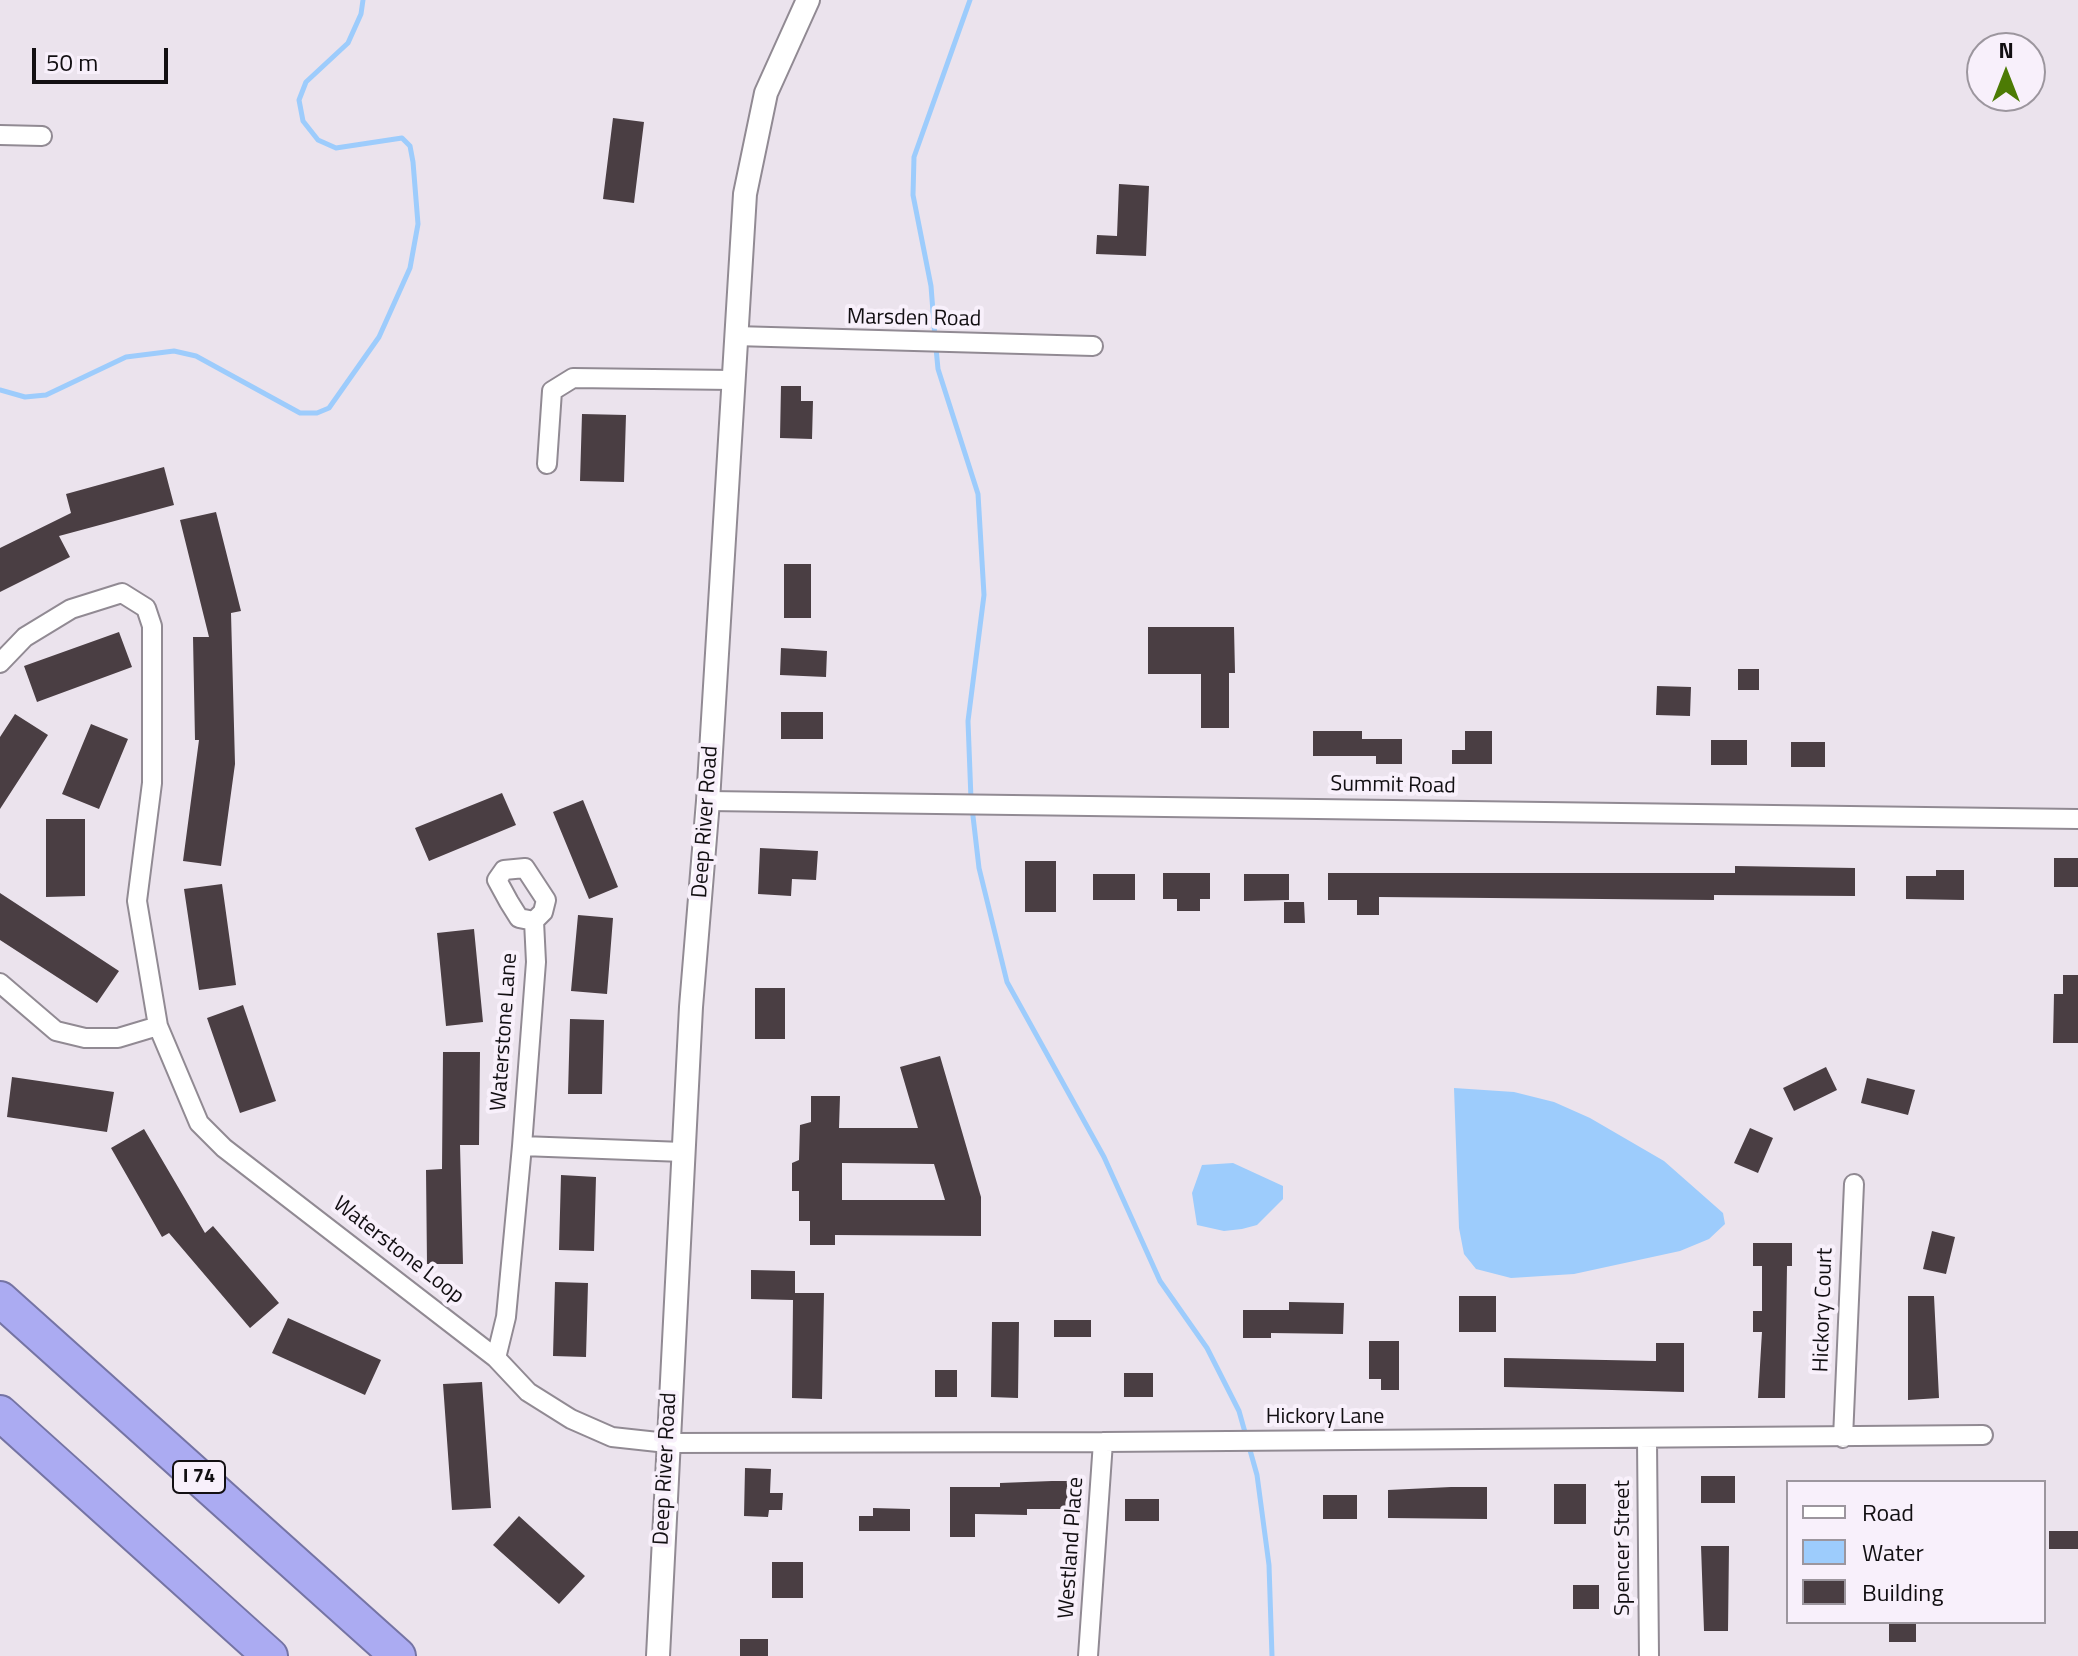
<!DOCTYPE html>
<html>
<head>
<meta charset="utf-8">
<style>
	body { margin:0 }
	#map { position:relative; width:2078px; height:1656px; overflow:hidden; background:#ebe3ed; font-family:"Titillium Web",sans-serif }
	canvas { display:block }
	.legend { position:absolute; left:1786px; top:1480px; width:260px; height:144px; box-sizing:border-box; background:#f8f0fb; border:2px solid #9c969e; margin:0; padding:10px 14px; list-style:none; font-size:24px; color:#120f12 }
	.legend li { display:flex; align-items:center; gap:16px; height:40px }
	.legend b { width:40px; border:2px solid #9c969e }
	.north { position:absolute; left:1966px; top:32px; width:80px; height:80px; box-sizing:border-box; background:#f8f0fb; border:2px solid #9c969e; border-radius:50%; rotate:0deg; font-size:22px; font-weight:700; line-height:32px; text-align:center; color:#120f12 }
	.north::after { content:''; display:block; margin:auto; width:28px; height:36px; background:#4c7b04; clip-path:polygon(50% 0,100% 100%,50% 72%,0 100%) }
	.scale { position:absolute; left:32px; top:48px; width:136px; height:36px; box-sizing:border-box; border:4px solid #120f12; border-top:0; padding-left:10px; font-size:24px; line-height:28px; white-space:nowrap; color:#120f12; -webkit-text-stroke:6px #f8f0fb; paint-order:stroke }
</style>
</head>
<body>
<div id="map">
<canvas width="2078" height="1656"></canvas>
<ul class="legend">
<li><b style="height:10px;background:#fff"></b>Road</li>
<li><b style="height:22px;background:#9dccfc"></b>Water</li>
<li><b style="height:22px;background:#4a3e43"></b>Building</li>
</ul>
<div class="north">N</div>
<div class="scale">50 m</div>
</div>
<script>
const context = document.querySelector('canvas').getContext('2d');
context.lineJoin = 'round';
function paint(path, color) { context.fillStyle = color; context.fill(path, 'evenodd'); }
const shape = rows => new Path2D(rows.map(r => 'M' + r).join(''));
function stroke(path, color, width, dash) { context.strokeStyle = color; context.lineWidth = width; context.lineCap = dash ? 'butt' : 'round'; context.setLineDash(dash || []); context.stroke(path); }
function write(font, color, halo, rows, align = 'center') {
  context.font = font + ' "Titillium Web",sans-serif'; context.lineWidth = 8; context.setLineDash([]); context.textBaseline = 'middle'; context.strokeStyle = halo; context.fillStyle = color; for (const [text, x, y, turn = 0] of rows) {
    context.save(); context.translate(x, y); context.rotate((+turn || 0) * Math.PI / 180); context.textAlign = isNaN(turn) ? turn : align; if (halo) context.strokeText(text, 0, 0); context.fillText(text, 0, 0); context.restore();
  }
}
paint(shape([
	[1454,1088,1514,1092,1554,1102,1590,1118,1664,1161,1723,1213,1725,1224,1709,1239,1680,1251,1574,1274,1511,1278,1476,1269,1464,1254,1459,1228],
	[1233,1163,1283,1186,1283,1199,1257,1225,1242,1229,1224,1231,1197,1225,1192,1193,1202,1165]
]), '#9dccfc');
stroke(shape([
	[935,338,931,286,913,195,914,157,970,0],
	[936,348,938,369,978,494,984,595,968,721,971,799,979,868,1007,982,1104,1157,1160,1281,1207,1348,1239,1411,1257,1475,1269,1565,1272,1656],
	[0,390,25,397,46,395,126,357,174,351,196,356,300,413,317,413,329,408,379,337,410,268,418,224,413,162,410,146,402,138,336,148,318,140,303,121,299,100,306,82,348,43,361,14,363,0]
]), '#9dccfc', 5);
paint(shape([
	[613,118,644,122,634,203,603,199],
	[1119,184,1149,186,1146,256,1096,254,1097,235,1117,236],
	[781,386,801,386,801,401,813,401,812,439,780,438],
	[582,414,626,415,624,482,580,481],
	[164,467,174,505,59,536,70,557,0,592,0,548,71,513,66,494],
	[216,512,241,611,231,613,235,764,221,866,183,861,199,740,195,740,193,637,209,637,180,520],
	[784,564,811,564,811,618,784,618],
	[1148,627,1234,627,1235,673,1229,673,1229,728,1201,728,1201,674,1148,674],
	[119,632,132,667,37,702,24,666],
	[781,648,827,651,826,677,780,675],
	[1738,669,1759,669,1759,690,1738,690],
	[1657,686,1691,687,1690,716,1656,715],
	[781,712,823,712,823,739,781,739],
	[15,714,48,735,0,809,0,737],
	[91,724,128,739,99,809,62,794],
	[1313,731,1362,731,1362,739,1402,739,1402,764,1376,764,1376,756,1313,756],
	[1465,731,1492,731,1492,764,1452,764,1452,750,1465,750],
	[1711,740,1747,740,1747,765,1711,765],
	[1791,742,1825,742,1825,767,1791,767],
	[502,793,516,825,429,861,415,828],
	[583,800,618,887,589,899,553,812],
	[46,819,85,819,85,896,46,897],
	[760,848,818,851,816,880,792,879,791,896,758,894],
	[2054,858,2078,858,2078,887,2054,887],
	[1025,861,1056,861,1056,912,1025,912],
	[1735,866,1855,868,1855,896,1714,895,1714,900,1379,897,1379,915,1357,915,1357,900,1328,900,1328,873,1735,873],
	[1936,870,1964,870,1964,900,1906,899,1906,876,1936,876],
	[1163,873,1210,873,1210,899,1200,899,1200,911,1177,911,1177,899,1163,899],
	[1093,874,1135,874,1135,900,1093,900],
	[1244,874,1289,874,1289,900,1244,901],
	[222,884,236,985,199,990,184,889],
	[0,893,119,971,97,1003,0,940],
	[1284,902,1304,902,1305,923,1284,923],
	[578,915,613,918,607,994,571,991],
	[474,929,483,1022,446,1026,437,933],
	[2063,975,2078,975,2078,1043,2053,1043,2054,994,2063,994],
	[755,988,785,988,785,1039,755,1039],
	[243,1005,276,1101,240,1113,207,1018],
	[570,1019,604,1020,602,1094,568,1094],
	[443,1052,480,1052,479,1145,460,1145,463,1264,427,1264,426,1170,442,1169],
	[940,1056,981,1197,981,1236,835,1235,835,1245,810,1245,810,1221,799,1221,799,1191,792,1191,792,1163,799,1160,800,1125,811,1122,811,1096,840,1096,839,1128,918,1128,900,1067],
	[842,1163,934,1164,945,1200,842,1200],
	[1826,1067,1837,1090,1794,1111,1783,1088],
	[12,1077,114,1092,107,1132,7,1117],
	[1867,1078,1915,1090,1908,1115,1861,1103],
	[1750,1128,1773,1138,1758,1173,1734,1163],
	[144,1129,205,1233,213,1226,279,1303,250,1328,169,1233,162,1237,111,1148],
	[561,1175,596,1177,594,1251,559,1250],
	[1932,1231,1955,1237,1946,1274,1923,1269],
	[1753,1243,1792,1243,1792,1266,1787,1266,1785,1398,1758,1398,1762,1332,1753,1332,1753,1311,1762,1311,1762,1266,1753,1266],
	[751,1270,795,1271,795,1293,824,1293,822,1399,792,1398,793,1300,751,1299],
	[555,1282,588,1283,586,1357,553,1356],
	[1459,1296,1496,1296,1496,1332,1459,1332],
	[1908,1296,1934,1296,1939,1398,1908,1400],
	[1289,1302,1344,1303,1343,1334,1271,1333,1271,1338,1243,1338,1243,1310,1289,1310],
	[288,1318,381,1360,365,1395,272,1353],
	[1054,1320,1091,1320,1091,1337,1054,1337],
	[992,1322,1019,1322,1018,1398,991,1397],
	[1369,1341,1399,1341,1399,1390,1381,1390,1381,1379,1369,1379],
	[1656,1343,1684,1343,1684,1392,1504,1387,1504,1358,1656,1361],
	[935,1370,957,1370,957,1397,935,1397],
	[1124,1373,1153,1373,1153,1397,1124,1397],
	[482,1382,491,1508,452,1510,443,1384],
	[745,1468,771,1469,770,1493,783,1493,782,1510,769,1510,768,1517,744,1516],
	[1701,1476,1735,1476,1735,1503,1701,1503],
	[1052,1481,1076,1481,1076,1509,1027,1509,1027,1515,975,1514,975,1537,950,1537,950,1487,1000,1487,1000,1483],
	[1554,1484,1586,1484,1586,1524,1554,1524],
	[1451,1487,1487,1487,1487,1519,1388,1518,1388,1490],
	[1323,1495,1357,1495,1357,1519,1323,1519],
	[1125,1499,1159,1499,1159,1521,1125,1521],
	[873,1508,910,1509,910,1531,859,1531,859,1516,873,1516],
	[519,1516,585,1576,559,1604,493,1545],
	[2049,1531,2078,1531,2078,1549,2049,1549],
	[1701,1546,1729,1546,1728,1631,1704,1631],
	[772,1562,803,1562,803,1598,772,1598],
	[1573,1585,1599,1585,1599,1609,1573,1609],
	[1889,1622,1916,1622,1916,1642,1889,1642],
	[740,1639,768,1639,768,1656,740,1656]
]), '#4a3e43');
const minor = shape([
	[0,135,42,136],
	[735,336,1093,346],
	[547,464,552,391,573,378,733,380],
	[0,663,25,637,71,609,122,593,146,608,152,626,152,783,137,901,158,1026,118,1038,85,1038,56,1031,0,983],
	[708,801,2078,819],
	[158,1026,199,1123,224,1148,496,1358,528,1392,571,1419,612,1437,667,1443,1103,1442,1983,1435],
	[522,1146,683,1152],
	[496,1358,506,1317,522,1146,536,962,534,921,543,912,546,900,525,868,504,870,497,880,509,902,519,918,534,921],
	[1843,1438,1854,1184],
	[1647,1441,1649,1656],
	[1088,1656,1103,1442]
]);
const tertiary = shape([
	[658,1656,691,1007,708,801,745,194,766,93,808,0]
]);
const motorway = shape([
	[0,1299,398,1656],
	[0,1413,270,1656]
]);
stroke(minor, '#918a93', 22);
stroke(tertiary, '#918a93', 26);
stroke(motorway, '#7574a4', 38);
stroke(minor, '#fff', 18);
stroke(tertiary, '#fff', 22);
stroke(motorway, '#ababf2', 34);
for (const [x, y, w] of [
	[199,1477,52]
]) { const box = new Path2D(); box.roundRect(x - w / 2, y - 16, w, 32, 6); context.fillStyle = '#f8f0fb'; context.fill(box); stroke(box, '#120f12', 2); }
write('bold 20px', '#120f12', null, [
	["I 74",199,1477]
]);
write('22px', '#120f12', '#f8f0fb', [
	["Marsden Road",914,319,1],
	["Summit Road",1393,786,1],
	["Deep River Road",706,822,-86],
	["Waterstone Lane",505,1032,-86],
	["Waterstone Loop",398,1251,38],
	["Hickory Court",1824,1310,-88],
	["Hickory Lane",1325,1418],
	["Deep River Road",666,1469,-87],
	["Westland Place",1072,1548,-86],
	["Spencer Street",1624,1548,-90]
]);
</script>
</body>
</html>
